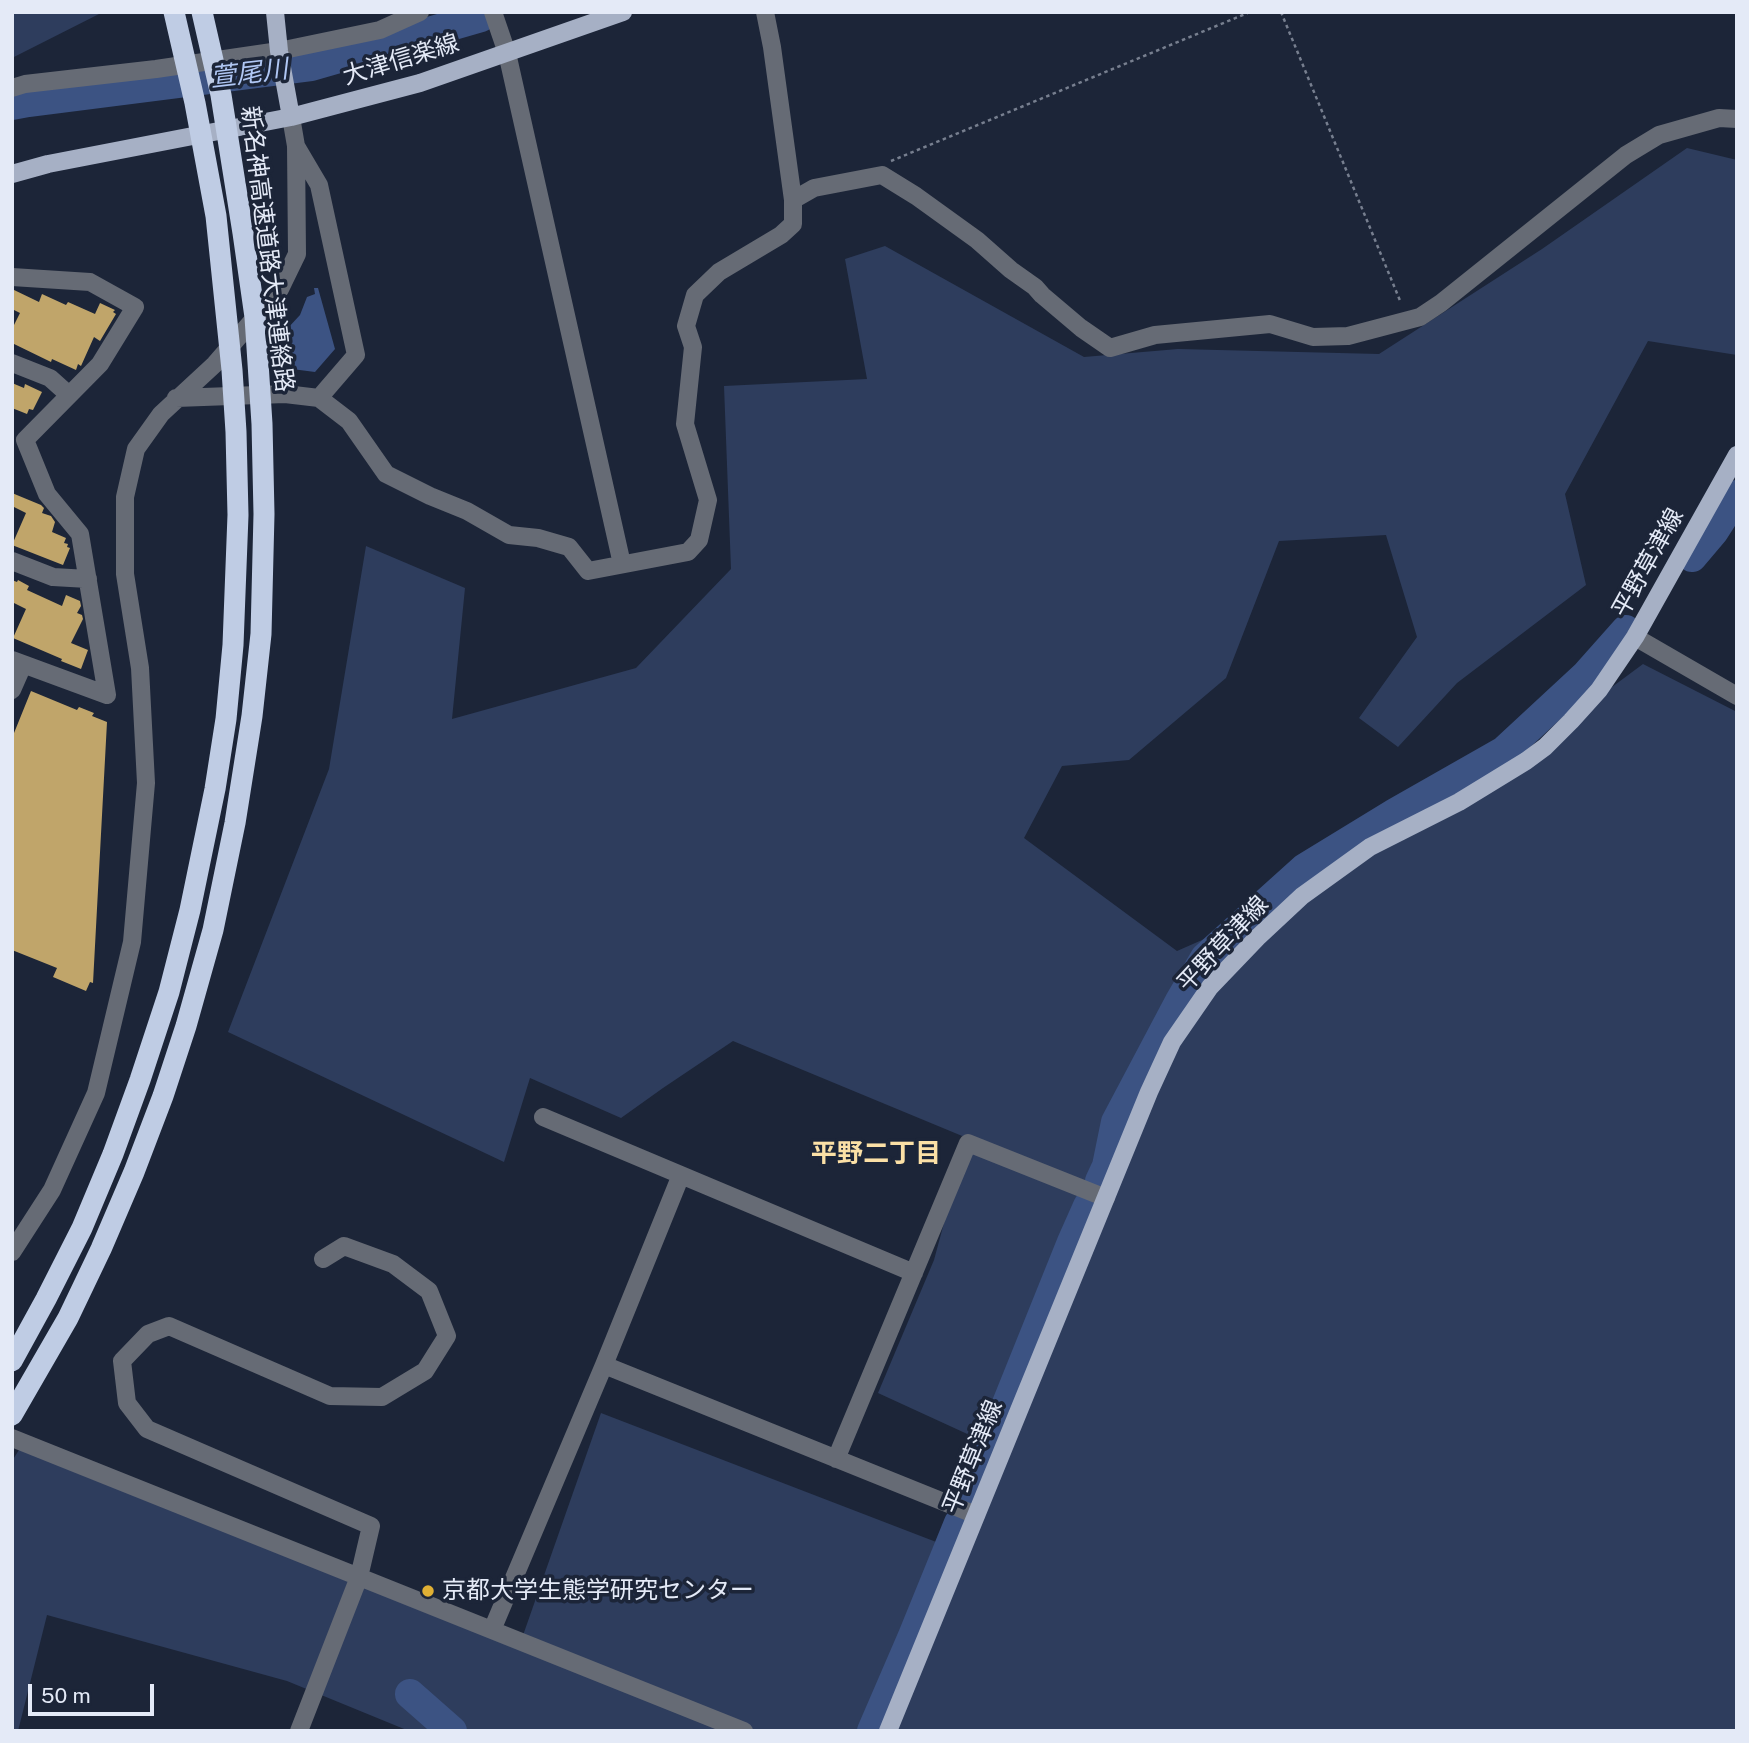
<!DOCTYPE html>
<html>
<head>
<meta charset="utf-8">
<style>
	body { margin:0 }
	#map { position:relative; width:1749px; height:1743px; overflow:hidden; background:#1c2538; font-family:"Public Sans",sans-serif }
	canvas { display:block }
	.frame { position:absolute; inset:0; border:14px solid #e4eaf7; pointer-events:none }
	.scale { position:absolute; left:28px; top:1684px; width:126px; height:32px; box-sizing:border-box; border:4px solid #e4eaf7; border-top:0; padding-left:9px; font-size:21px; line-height:24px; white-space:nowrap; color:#e4eaf7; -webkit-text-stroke:5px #1c2538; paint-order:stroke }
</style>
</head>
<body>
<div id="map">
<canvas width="1749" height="1743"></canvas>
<div class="frame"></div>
<div class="scale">50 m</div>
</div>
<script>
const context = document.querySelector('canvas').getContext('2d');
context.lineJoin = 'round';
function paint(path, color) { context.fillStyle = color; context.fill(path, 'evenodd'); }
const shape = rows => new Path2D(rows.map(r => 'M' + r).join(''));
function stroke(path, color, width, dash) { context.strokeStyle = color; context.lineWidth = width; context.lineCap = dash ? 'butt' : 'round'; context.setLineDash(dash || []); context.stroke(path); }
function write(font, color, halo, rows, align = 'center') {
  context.font = font + ' "Public Sans","Noto Sans JP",sans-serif'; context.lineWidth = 7; context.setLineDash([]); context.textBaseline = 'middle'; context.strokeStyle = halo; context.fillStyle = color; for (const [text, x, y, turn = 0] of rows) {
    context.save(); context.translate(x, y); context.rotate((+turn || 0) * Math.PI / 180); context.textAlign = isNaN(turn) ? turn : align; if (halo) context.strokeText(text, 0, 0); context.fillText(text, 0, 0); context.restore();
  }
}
paint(shape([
	[12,12,103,12,12,58],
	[1687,148,1737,160,1737,355,1648,341,1565,494,1586,585,1457,683,1398,747,1359,718,1417,637,1386,535,1279,541,1226,678,1129,760,1062,766,1024,838,1177,951,1302,896,1446,810,1643,664,1737,712,1737,1731,409,1731,287,1681,47,1615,18,1731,12,1731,12,1461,24,1442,521,1641,601,1413,957,1550,1000,1449,878,1393,934,1260,967,1138,733,1041,663,1088,621,1118,530,1078,504,1162,228,1032,329,769,366,546,465,588,452,719,636,668,731,569,724,386,867,379,845,259,885,246,1084,357,1178,349,1379,354,1542,249]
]), '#2e3d5d');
paint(shape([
	[314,288,318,288,335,349,315,372,292,369,287,329,300,315,307,297,315,294]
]), '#3c5383');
stroke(shape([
	[12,105,28,102,311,66,481,17],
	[1692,557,1714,531,1737,495],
	[1100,1181,1107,1166,1116,1122,1180,1001,1205,958,1305,868,1395,813,1504,751,1586,675,1626,630],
	[969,1498,1072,1242,1088,1206],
	[410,1694,452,1731],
	[872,1731,913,1636,959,1523]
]), '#3c5383', 30);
paint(shape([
	[12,289,39,302,42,294,66,305,68,302,95,314,100,303,115,310,113,312,116,314,100,341,94,337,81,366,78,364,76,370,52,359,51,362,12,343,12,329,20,313,12,309],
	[12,383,24,388,25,384,42,392,33,410,29,409,27,414,12,408],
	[12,493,41,505,44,508,42,513,51,516,55,522,52,532,66,538,64,543,68,544,67,547,70,548,63,565,12,545,26,513,12,506],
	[12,580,17,582,18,580,29,586,27,590,62,606,66,595,80,601,81,606,77,613,82,615,83,619,71,643,88,650,81,669,61,661,62,659,13,638,26,609,12,602],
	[31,691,77,710,79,707,94,713,92,716,107,722,93,983,90,982,86,991,53,977,57,968,12,950,12,738]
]), '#c0a56a');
stroke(shape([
	[1281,12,1401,303],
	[891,161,1250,12]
]), '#777f8f', 2.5, [3.5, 3.5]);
stroke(shape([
	[493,12,507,53,622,564],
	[765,12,772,47,793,200],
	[12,88,25,84,156,69,279,51,380,30,420,12],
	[296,146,319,185,356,355,319,398],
	[12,277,90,282,135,307,100,364,25,440,47,494,80,534,107,695,12,660],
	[12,363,50,378,69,395],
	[176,398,285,394,319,398,349,421,386,474,430,496,467,511,509,535,538,538,569,547,588,571,688,552,699,540,708,500,685,424,693,347,686,326,695,295,719,272,781,235,793,224,793,200,814,188,882,175,916,196,977,240,1011,270,1035,287,1042,295,1081,328,1110,348,1155,335,1270,324,1313,337,1348,336,1420,317,1441,303,1626,155,1659,135,1719,118,1737,119],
	[12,561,53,577,88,579],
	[1635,637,1737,696],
	[12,690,23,665],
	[543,1117,914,1273],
	[12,1252,52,1190,96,1093,132,942,146,783,140,668,125,574,125,497,136,449,161,414,215,364,280,289,297,254,296,146,291,117],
	[604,1365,976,1515],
	[12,1438,744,1731],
	[836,1459,968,1143,1106,1198],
	[492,1630,604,1365,681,1175],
	[299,1731,359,1577,371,1526,147,1429,127,1403,122,1361,148,1334,169,1326,330,1396,382,1397,425,1371,447,1336,429,1291,393,1264,344,1246,323,1259]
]), '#666b75', 18);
stroke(shape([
	[275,12,279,51,291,117],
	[12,174,48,164,291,117,420,83,623,12],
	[888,1731,1149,1092,1172,1042,1210,987,1257,938,1302,896,1370,847,1459,802,1526,761,1545,747,1571,721,1599,690,1635,637,1737,455]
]), '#a6b0c5', 18);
stroke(shape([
	[12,1361,46,1299,82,1228,113,1154,140,1080,169,992,190,910,215,789,226,719,233,645,238,515,236,432,232,370,216,216,195,103,174,12],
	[12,1415,68,1318,101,1249,134,1172,163,1096,186,1026,213,930,235,823,252,716,261,634,264,514,262,424,255,317,243,233,221,95,202,12]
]), '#bfcce4', 21);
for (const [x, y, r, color] of [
	[428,1591,7,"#e0b034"]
]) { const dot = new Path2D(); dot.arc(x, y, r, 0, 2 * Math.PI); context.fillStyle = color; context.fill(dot); stroke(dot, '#1c2538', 2.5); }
write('24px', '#e4eaf7', '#1c2538', [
	["大津信楽線",401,60,-17],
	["新名神高速道路大津連絡路",267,249,83],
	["平野草津線",1648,563,-61],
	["平野草津線",1223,944,-47],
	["平野草津線",973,1457,-68]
]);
write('24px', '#e4eaf7', '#1c2538', [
	["京都大学生態学研究センター",442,1591]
], 'left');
write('italic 26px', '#b0c7f4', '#1c2538', [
	["萱尾川",249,74,-7]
]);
write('bold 26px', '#fbe0a6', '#1c2538', [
	["平野二丁目",876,1154]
]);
</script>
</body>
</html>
